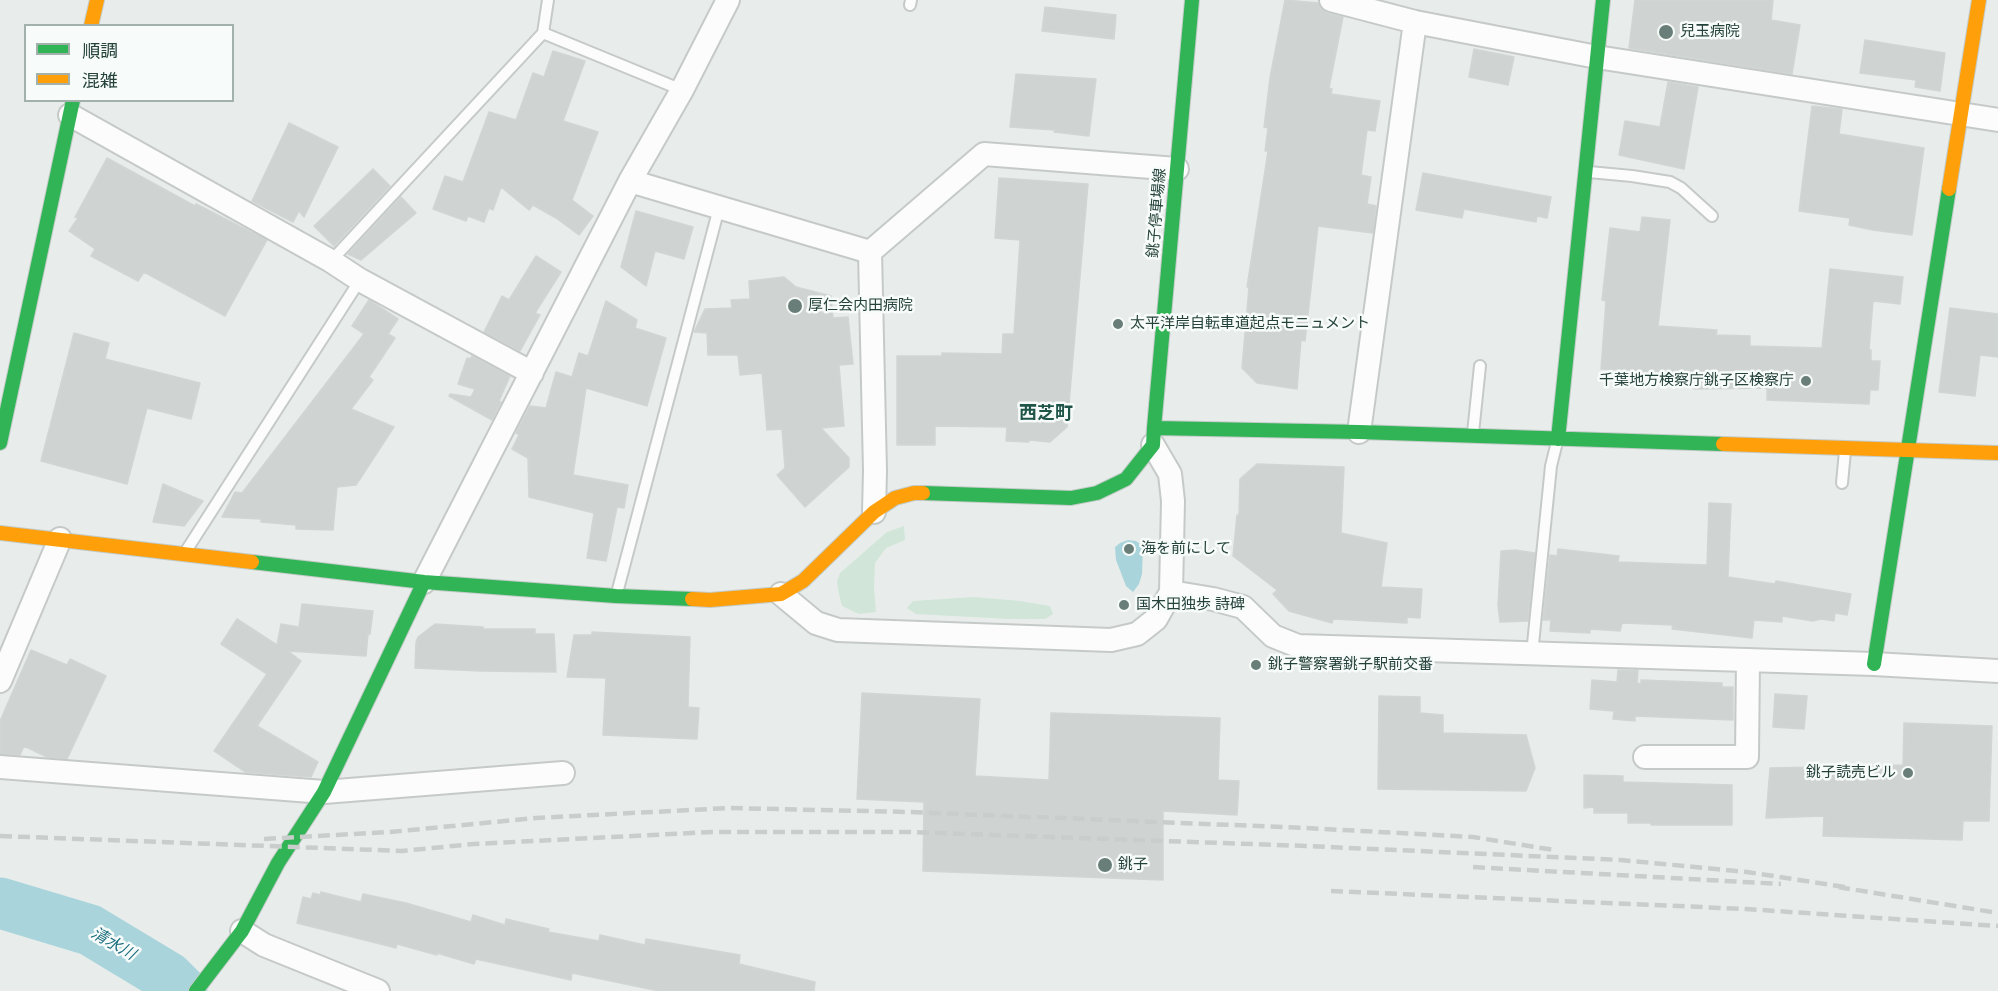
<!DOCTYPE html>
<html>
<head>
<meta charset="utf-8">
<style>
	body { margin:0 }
	#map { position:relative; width:1998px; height:991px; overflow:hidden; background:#e8edeb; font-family:"Open Sans","Noto Sans JP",sans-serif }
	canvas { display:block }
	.legend { position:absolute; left:24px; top:24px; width:210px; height:78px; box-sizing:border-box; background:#f7fbf9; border:2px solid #a3b1ad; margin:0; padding:8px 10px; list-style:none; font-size:18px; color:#24423a }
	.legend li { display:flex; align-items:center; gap:12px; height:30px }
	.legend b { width:30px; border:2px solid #a3b1ad }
</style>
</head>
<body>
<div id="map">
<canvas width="1998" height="991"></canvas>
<ul class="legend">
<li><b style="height:8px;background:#30b455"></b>順調</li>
<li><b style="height:8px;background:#ff9f0a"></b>混雑</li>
</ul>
</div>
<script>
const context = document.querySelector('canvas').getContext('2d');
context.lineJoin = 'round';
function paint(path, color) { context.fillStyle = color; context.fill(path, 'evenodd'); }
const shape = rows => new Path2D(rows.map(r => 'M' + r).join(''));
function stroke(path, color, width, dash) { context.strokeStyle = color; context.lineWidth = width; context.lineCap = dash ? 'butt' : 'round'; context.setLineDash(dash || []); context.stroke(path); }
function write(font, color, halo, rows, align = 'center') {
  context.font = font + ' "Open Sans","Noto Sans JP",sans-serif'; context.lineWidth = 5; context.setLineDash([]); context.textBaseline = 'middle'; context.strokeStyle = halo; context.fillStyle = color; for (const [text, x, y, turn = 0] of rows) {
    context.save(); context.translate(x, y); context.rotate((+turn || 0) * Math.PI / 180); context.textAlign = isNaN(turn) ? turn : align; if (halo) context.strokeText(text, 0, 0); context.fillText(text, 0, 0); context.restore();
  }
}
paint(shape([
	[904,526,905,540,886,548,875,563,874,587,876,612,859,614,842,606,838,590,837,581,840,573,887,532],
	[974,597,1020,601,1050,606,1053,614,1045,619,1008,619,916,614,907,608,913,601]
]), '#d1e6d8');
paint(shape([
	[1128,540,1136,541,1143,546,1142,574,1139,584,1133,592,1126,586,1116,560,1115,547,1120,543]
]), '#a9d4db');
stroke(shape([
	[0,903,90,930,168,977,182,991]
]), '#a9d4db', 51);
const building = shape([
	[1285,0,1318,3,1321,9,1327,13,1343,17,1329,88,1332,89,1331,94,1380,101,1375,131,1367,130,1361,175,1371,177,1367,204,1376,206,1373,233,1318,226,1305,341,1301,340,1297,389,1257,383,1242,368,1249,287,1247,287,1268,151,1265,151,1268,128,1264,127,1270,78,1285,0],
	[1635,0,1773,0,1771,20,1800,25,1792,74,1629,48,1635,0],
	[1045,7,1116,15,1114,39,1042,31,1045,7],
	[1865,40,1945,53,1940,91,1915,87,1916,80,1860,73,1865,40],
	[1474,49,1514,57,1508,85,1469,77,1474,49],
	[553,51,585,61,563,121,598,132,572,200,593,216,579,235,556,218,533,205,529,210,501,187,493,210,489,208,484,222,468,216,466,221,433,209,445,176,463,182,489,112,516,120,533,73,544,77,553,51],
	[1016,74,1096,79,1089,136,1054,132,1055,130,1010,127,1016,74],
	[1668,82,1698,87,1684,169,1619,155,1625,121,1660,127,1668,82],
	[1812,106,1842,109,1839,134,1924,148,1912,235,1873,230,1849,225,1850,218,1799,211,1812,106],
	[289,123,338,147,304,217,299,211,293,222,252,201,289,123],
	[107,158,195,206,196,204,267,240,225,316,144,272,138,281,91,256,95,249,69,231,78,218,75,217,107,158],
	[373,169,390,186,334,246,314,226,373,169],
	[1423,173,1551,197,1547,218,1537,216,1536,222,1464,209,1462,218,1416,210,1423,173],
	[999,178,1088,184,1067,427,1050,442,1029,440,1029,442,1006,441,1007,427,935,426,935,445,897,445,897,356,942,356,942,353,1002,354,1003,334,1014,334,1020,240,995,238,999,178],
	[401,197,416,213,361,260,348,254,401,197],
	[636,211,693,227,684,259,655,251,646,286,621,267,636,211],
	[1642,217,1670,220,1658,326,1717,330,1716,335,1750,336,1750,346,1822,348,1830,269,1903,277,1900,304,1873,301,1869,350,1871,350,1871,361,1880,361,1878,390,1870,390,1869,404,1767,400,1767,388,1694,389,1695,376,1601,369,1606,301,1602,300,1610,228,1640,232,1642,217],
	[536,256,561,272,535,313,540,315,520,351,484,332,502,296,509,300,536,256],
	[784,277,796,287,831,296,833,318,848,317,853,364,839,365,844,426,821,428,849,458,849,467,805,507,777,475,785,468,782,429,767,430,762,373,740,375,738,355,708,355,707,333,694,332,705,309,732,308,731,300,750,299,749,281,784,277],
	[369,300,398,319,388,334,395,338,369,377,373,380,351,409,394,427,356,485,337,487,333,530,296,529,296,525,261,522,261,519,222,517,235,492,242,493,364,334,352,326,369,300],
	[606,301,637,320,635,328,666,338,647,406,586,388,573,475,628,485,624,508,617,507,606,561,587,558,594,513,529,497,528,458,512,449,519,435,516,433,530,406,546,408,556,372,572,377,579,353,588,356,606,301],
	[1950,308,1998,314,1998,357,1980,355,1975,396,1939,392,1950,308],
	[74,333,109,343,105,359,200,383,191,419,147,408,127,484,41,461,74,333],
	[472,356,510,376,499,401,501,402,492,420,449,396,450,394,471,397,475,389,458,384,467,358,470,359,472,356],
	[1257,464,1344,467,1341,533,1387,543,1381,587,1422,589,1420,618,1407,617,1407,623,1333,619,1332,623,1289,611,1273,594,1277,590,1233,556,1237,515,1239,515,1240,479,1257,464],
	[163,484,203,501,184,526,153,522,163,484],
	[1709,503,1731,504,1728,577,1775,584,1776,581,1851,594,1847,615,1835,613,1834,621,1821,619,1813,621,1782,616,1782,622,1754,620,1752,638,1672,629,1673,625,1622,623,1620,631,1590,629,1590,633,1550,631,1551,620,1543,620,1550,555,1557,556,1558,549,1619,556,1618,562,1707,565,1709,503],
	[1515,550,1535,553,1528,621,1500,622,1498,605,1501,551,1515,550],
	[302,604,373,611,370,634,368,634,366,656,288,651,301,661,257,726,318,762,311,777,245,772,214,751,267,674,221,644,237,619,277,645,281,624,299,627,302,604],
	[435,624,483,627,483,629,535,629,535,634,554,634,556,672,480,671,415,668,416,642,418,637,435,624],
	[592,632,690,637,688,707,699,708,697,739,603,735,606,678,567,677,574,635,592,635,592,632],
	[31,650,67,665,70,659,106,676,67,759,47,757,24,746,20,755,0,754,0,721,31,650],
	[1618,670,1638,670,1637,683,1641,684,1641,680,1722,683,1722,687,1733,687,1733,720,1635,716,1635,721,1613,719,1614,711,1590,709,1592,680,1617,682,1618,670],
	[862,693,980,699,975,776,1049,780,1051,713,1220,718,1218,780,1239,781,1237,815,1163,811,1163,880,923,871,924,802,857,799,862,693],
	[1775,694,1807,696,1804,729,1773,727,1775,694],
	[1379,696,1420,697,1420,713,1443,715,1443,733,1526,735,1535,768,1526,791,1378,789,1379,696],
	[1904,723,1992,726,1989,821,1963,821,1962,840,1823,836,1824,816,1766,818,1770,768,1903,765,1904,723],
	[1584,775,1623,776,1623,782,1732,785,1732,825,1651,825,1651,823,1628,823,1628,813,1594,813,1594,807,1584,808,1584,775],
	[321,892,361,902,363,894,406,903,471,922,473,915,505,925,506,919,549,929,548,932,599,941,600,935,645,945,646,939,740,955,739,964,815,982,814,991,659,991,572,973,571,980,476,959,474,964,437,953,437,955,397,944,396,948,297,923,303,897,311,899,313,893,320,895,321,892]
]);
paint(building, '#cfd4d2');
stroke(building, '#d1d6d4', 1.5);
const lane = shape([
	[910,5,911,0],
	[543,33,682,90],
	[1589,172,1632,176,1670,182,1681,188,1712,216],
	[331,261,543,33,548,0],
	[1473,433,1480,366],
	[1842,483,1845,451],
	[186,551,360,280],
	[617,593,719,208],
	[1532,654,1551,466,1557,442]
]);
const street = shape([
	[1331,0,1415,22,1597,57,1998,120],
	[70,115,331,261,360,280,532,373],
	[630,181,870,252],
	[870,252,984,154,1177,169],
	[870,252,875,471,874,512],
	[1359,432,1415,22],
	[424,582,630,181,682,90,728,0],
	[1171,592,1213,599,1243,607,1273,636,1298,646,1874,664,1998,671],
	[781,594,816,623,838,630,1111,640,1137,634,1156,619,1171,592,1173,501,1170,474,1153,445],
	[0,681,60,539],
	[1645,757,1747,757,1748,660],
	[0,767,324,792,563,773],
	[242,931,264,945,378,991]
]);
const fast = shape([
	[1154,428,1192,0],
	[1558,439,1603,0],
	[0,443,73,100],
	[923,493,1071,498,1097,493,1126,479,1153,445,1154,428,1359,432,1723,444],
	[252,562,424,582,616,596,692,599],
	[1874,664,1949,189],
	[196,991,242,931,278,863,324,792,424,582]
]);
const slow = shape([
	[91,26,97,0],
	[1949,189,1979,0],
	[1723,444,1998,453],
	[0,533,252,562],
	[692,599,710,600,781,594,803,581,874,512,895,498,914,493,923,493]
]);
stroke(lane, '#c5cac8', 14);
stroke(street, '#c5cac8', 26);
stroke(fast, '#c3cbc8', 16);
stroke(slow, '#c3cbc8', 16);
stroke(lane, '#fcfcfc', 10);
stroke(street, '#fcfcfc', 22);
stroke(fast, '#30b455', 14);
stroke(slow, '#ff9f0a', 14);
stroke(shape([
	[0,836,402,851,473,844,712,832,911,832,1306,846,1621,860,1747,872,1845,887],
	[264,839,390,832,536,818,729,808,910,812,1306,828,1473,837,1554,850],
	[1473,867,1781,884],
	[1838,887,1998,913],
	[1331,891,1746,909,1998,926]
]), '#c9cdcc', 4.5, [12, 6]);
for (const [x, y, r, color] of [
	[1666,32,8,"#697e78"],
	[795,306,8,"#697e78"],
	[1118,324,6,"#697e78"],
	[1806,381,6,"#697e78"],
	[1129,549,6,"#697e78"],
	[1124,605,6,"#697e78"],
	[1256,665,6,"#697e78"],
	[1908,773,6,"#697e78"],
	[1105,865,8,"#697e78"]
]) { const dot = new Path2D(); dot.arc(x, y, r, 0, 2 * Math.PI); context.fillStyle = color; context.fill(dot); stroke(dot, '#f7fbf9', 2); }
write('15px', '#24423a', '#f7fbf9', [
	["兒玉病院",1680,32],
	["厚仁会内田病院",808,306],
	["太平洋岸自転車道起点モニュメント",1130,324],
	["千葉地方検察庁銚子区検察庁",1794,381,"right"],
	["海を前にして",1141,549],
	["国木田独歩 詩碑",1136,605],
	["銚子警察署銚子駅前交番",1268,665],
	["銚子読売ビル",1896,773,"right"],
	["銚子",1118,865]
], 'left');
write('15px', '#24423a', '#f7fbf9', [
	["銚子停車場線",1157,213,-85]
]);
write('italic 16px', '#1c6f80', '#f7fbf9', [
	["清水川",113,944,30]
]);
write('bold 18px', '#1f5548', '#f7fbf9', [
	["西芝町",1046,414]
]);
</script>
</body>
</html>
